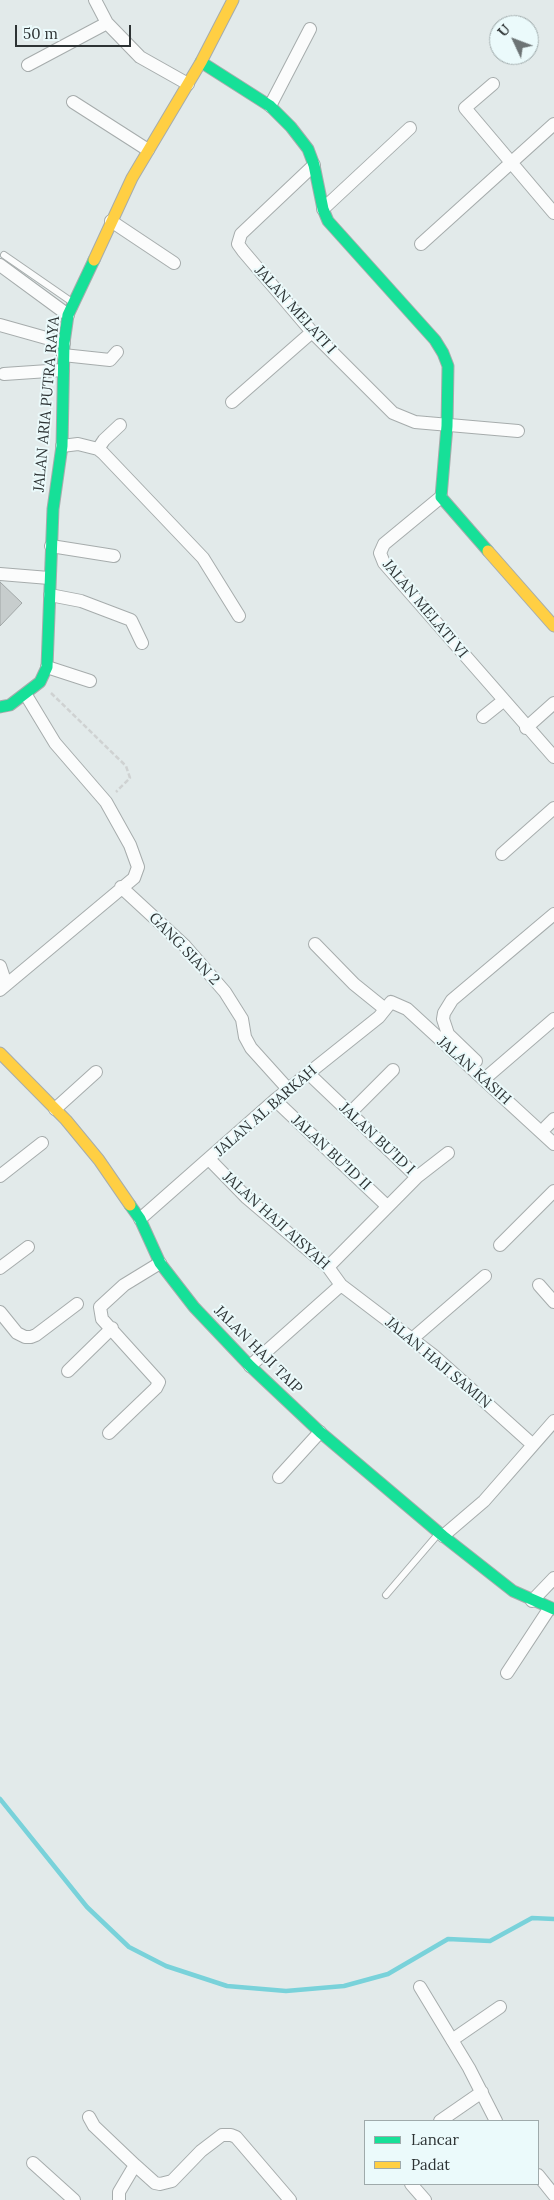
<!DOCTYPE html>
<html>
<head>
<meta charset="utf-8">
<style>
	body { margin:0 }
	#map { position:relative; width:554px; height:2200px; overflow:hidden; background:#e2eaea; font-family:Lora,serif }
	canvas { display:block }
	.legend { position:absolute; left:364px; top:2120px; width:175px; height:65px; box-sizing:border-box; background:#ebfafb; border:1px solid #9faaab; margin:0; padding:6px 9px; list-style:none; font-size:15px; color:#2d3334 }
	.legend li { display:flex; align-items:center; gap:10px; height:25px }
	.legend b { width:25px; border:1px solid #9faaab }
	.north { position:absolute; left:489px; top:15px; width:50px; height:50px; box-sizing:border-box; background:#ebfafb; border:1px solid #9faaab; border-radius:50%; rotate:313deg; font-size:14px; font-weight:700; line-height:20px; text-align:center; color:#2d3334 }
	.north::after { content:''; display:block; margin:auto; width:18px; height:22px; background:#6c7374; clip-path:polygon(50% 0,100% 100%,50% 72%,0 100%) }
	.scale { position:absolute; left:15px; top:25px; width:116px; height:22px; box-sizing:border-box; border:2px solid #2d3334; border-top:0; padding-left:6px; font-size:15px; line-height:18px; white-space:nowrap; color:#2d3334; -webkit-text-stroke:4px #ebfafb; paint-order:stroke }
</style>
</head>
<body>
<div id="map">
<canvas width="554" height="2200"></canvas>
<ul class="legend">
<li><b style="height:6px;background:#16e098"></b>Lancar</li>
<li><b style="height:6px;background:#ffcf43"></b>Padat</li>
</ul>
<div class="north">U</div>
<div class="scale">50 m</div>
</div>
<script>
const context = document.querySelector('canvas').getContext('2d');
context.lineJoin = 'round';
const shape = rows => new Path2D(rows.map(r => 'M' + r).join(''));
function stroke(path, color, width, dash) { context.strokeStyle = color; context.lineWidth = width; context.lineCap = dash ? 'butt' : 'round'; context.setLineDash(dash || []); context.stroke(path); }
function paint(path, color) { context.fillStyle = color; context.fill(path, 'evenodd'); }
function write(font, color, halo, rows, align = 'center') {
  context.font = font + ' Lora,serif'; context.lineWidth = 4; context.setLineDash([]); context.textBaseline = 'middle'; context.strokeStyle = halo; context.fillStyle = color; for (const [text, x, y, turn = 0] of rows) {
    context.save(); context.translate(x, y); context.rotate((+turn || 0) * Math.PI / 180); context.textAlign = isNaN(turn) ? turn : align; if (halo) context.strokeText(text, 0, 0); context.fillText(text, 0, 0); context.restore();
  }
}
stroke(shape([
	[0,1799,87,1907,129,1947,166,1966,227,1986,286,1991,344,1986,388,1974,448,1939,490,1941,532,1918,554,1919]
]), '#79d2da', 4.5);
const building = shape([
	[0,582,22,603,0,626,0,582]
]);
paint(building, '#c7cdcd');
stroke(building, '#a0a6a6', 1);
const lane = shape([
	[4,255,72,302],
	[386,1595,439,1533]
]);
const street = shape([
	[95,0,107,23,140,57,188,84],
	[28,65,107,23],
	[493,84,465,108,554,213],
	[73,102,148,150],
	[270,106,310,29],
	[314,165,241,234,238,244,243,251,312,332,393,413,415,422,518,431],
	[323,209,410,128],
	[111,221,174,263],
	[421,244,554,124],
	[0,265,68,315],
	[0,325,64,343],
	[63,355,110,360,117,352],
	[4,374,63,370],
	[232,402,312,332],
	[62,446,78,444,98,449,103,453,203,558,239,616],
	[98,449,104,440,120,425],
	[441,497,384,544,380,553,384,563,554,757],
	[51,546,114,556],
	[0,574,49,578],
	[50,595,81,601,131,620,142,643],
	[47,667,90,681],
	[483,717,503,701],
	[526,728,554,703],
	[502,854,554,808],
	[121,887,185,946,225,992,242,1019,245,1037,251,1048,288,1089],
	[315,944,354,984,385,1009],
	[0,966,6,984],
	[0,990,134,878,138,867,130,845,106,802,55,743,26,695],
	[476,1061,448,1034,443,1019,444,1013,452,1000,554,914],
	[308,1073,417,1177,448,1153],
	[489,1075,554,1019],
	[275,1100,387,1206],
	[55,1109,96,1072],
	[350,1113,393,1070],
	[546,1127,554,1119],
	[209,1159,247,1198,328,1267,341,1285,433,1355,533,1445],
	[0,1176,42,1143],
	[140,1219,275,1100,379,1017,391,1002,407,1009,554,1144],
	[500,1245,554,1191],
	[328,1267,417,1177],
	[0,1268,28,1247],
	[539,1285,554,1302],
	[0,1312,17,1333,25,1337,31,1337,36,1335,77,1304],
	[412,1339,485,1276],
	[250,1366,341,1285],
	[68,1371,112,1328],
	[109,1433,156,1388,159,1382,102,1319,100,1307,124,1285,160,1263],
	[279,1477,320,1432],
	[443,1536,484,1501,554,1421],
	[532,1601,554,1578],
	[507,1673,549,1609],
	[420,1987,469,2068,496,2121],
	[452,2040,500,2007],
	[89,2117,94,2126,135,2165,155,2183,160,2184,172,2181,201,2151,222,2135,231,2135,236,2137,290,2200],
	[440,2121,482,2092],
	[33,2163,74,2200],
	[538,2175,554,2195],
	[411,2184,425,2200],
	[119,2200,119,2192,135,2165]
]);
const fast = shape([
	[201,62,270,106,291,127,308,149,314,165,323,209,328,221,435,340,443,353,448,366,447,426,441,497,488,551],
	[0,707,10,705,40,682,47,667,53,509,62,446,64,343,68,315,94,260],
	[130,1205,140,1219,160,1263,194,1307,250,1366,320,1432,443,1536,513,1591,554,1609]
]);
const slow = shape([
	[94,260,132,178,201,62,233,0],
	[488,551,554,626],
	[0,1053,66,1120,99,1160,130,1205]
]);
stroke(lane, '#a6acac', 8);
stroke(street, '#a6acac', 14);
stroke(fast, '#a6acac', 13);
stroke(slow, '#a6acac', 13);
stroke(shape([
	[51,693,126,766,130,778,116,792]
]), '#cfd2d2', 2.5, [5, 2.5]);
stroke(lane, '#fbfcfc', 6);
stroke(street, '#fbfcfc', 12);
stroke(fast, '#16e098', 11);
stroke(slow, '#ffcf43', 11);
write('15px', '#2d3334', '#ebfafb', [
	["JALAN MELATI I",295,310,48],
	["JALAN ARIA PUTRA RAYA",47,404,-85],
	["JALAN MELATI VI",425,609,50],
	["GANG SIAN 2",184,949,46],
	["JALAN KASIH",474,1071,42],
	["JALAN AL BARKAH",266,1111,-41],
	["JALAN BU’ID I",377,1139,43],
	["JALAN BU’ID II",331,1153,43],
	["JALAN HAJI AISYAH",276,1221,42],
	["JALAN HAJI TAIP",258,1350,45],
	["JALAN HAJI SAMIN",438,1363,40]
]);
</script>
</body>
</html>
